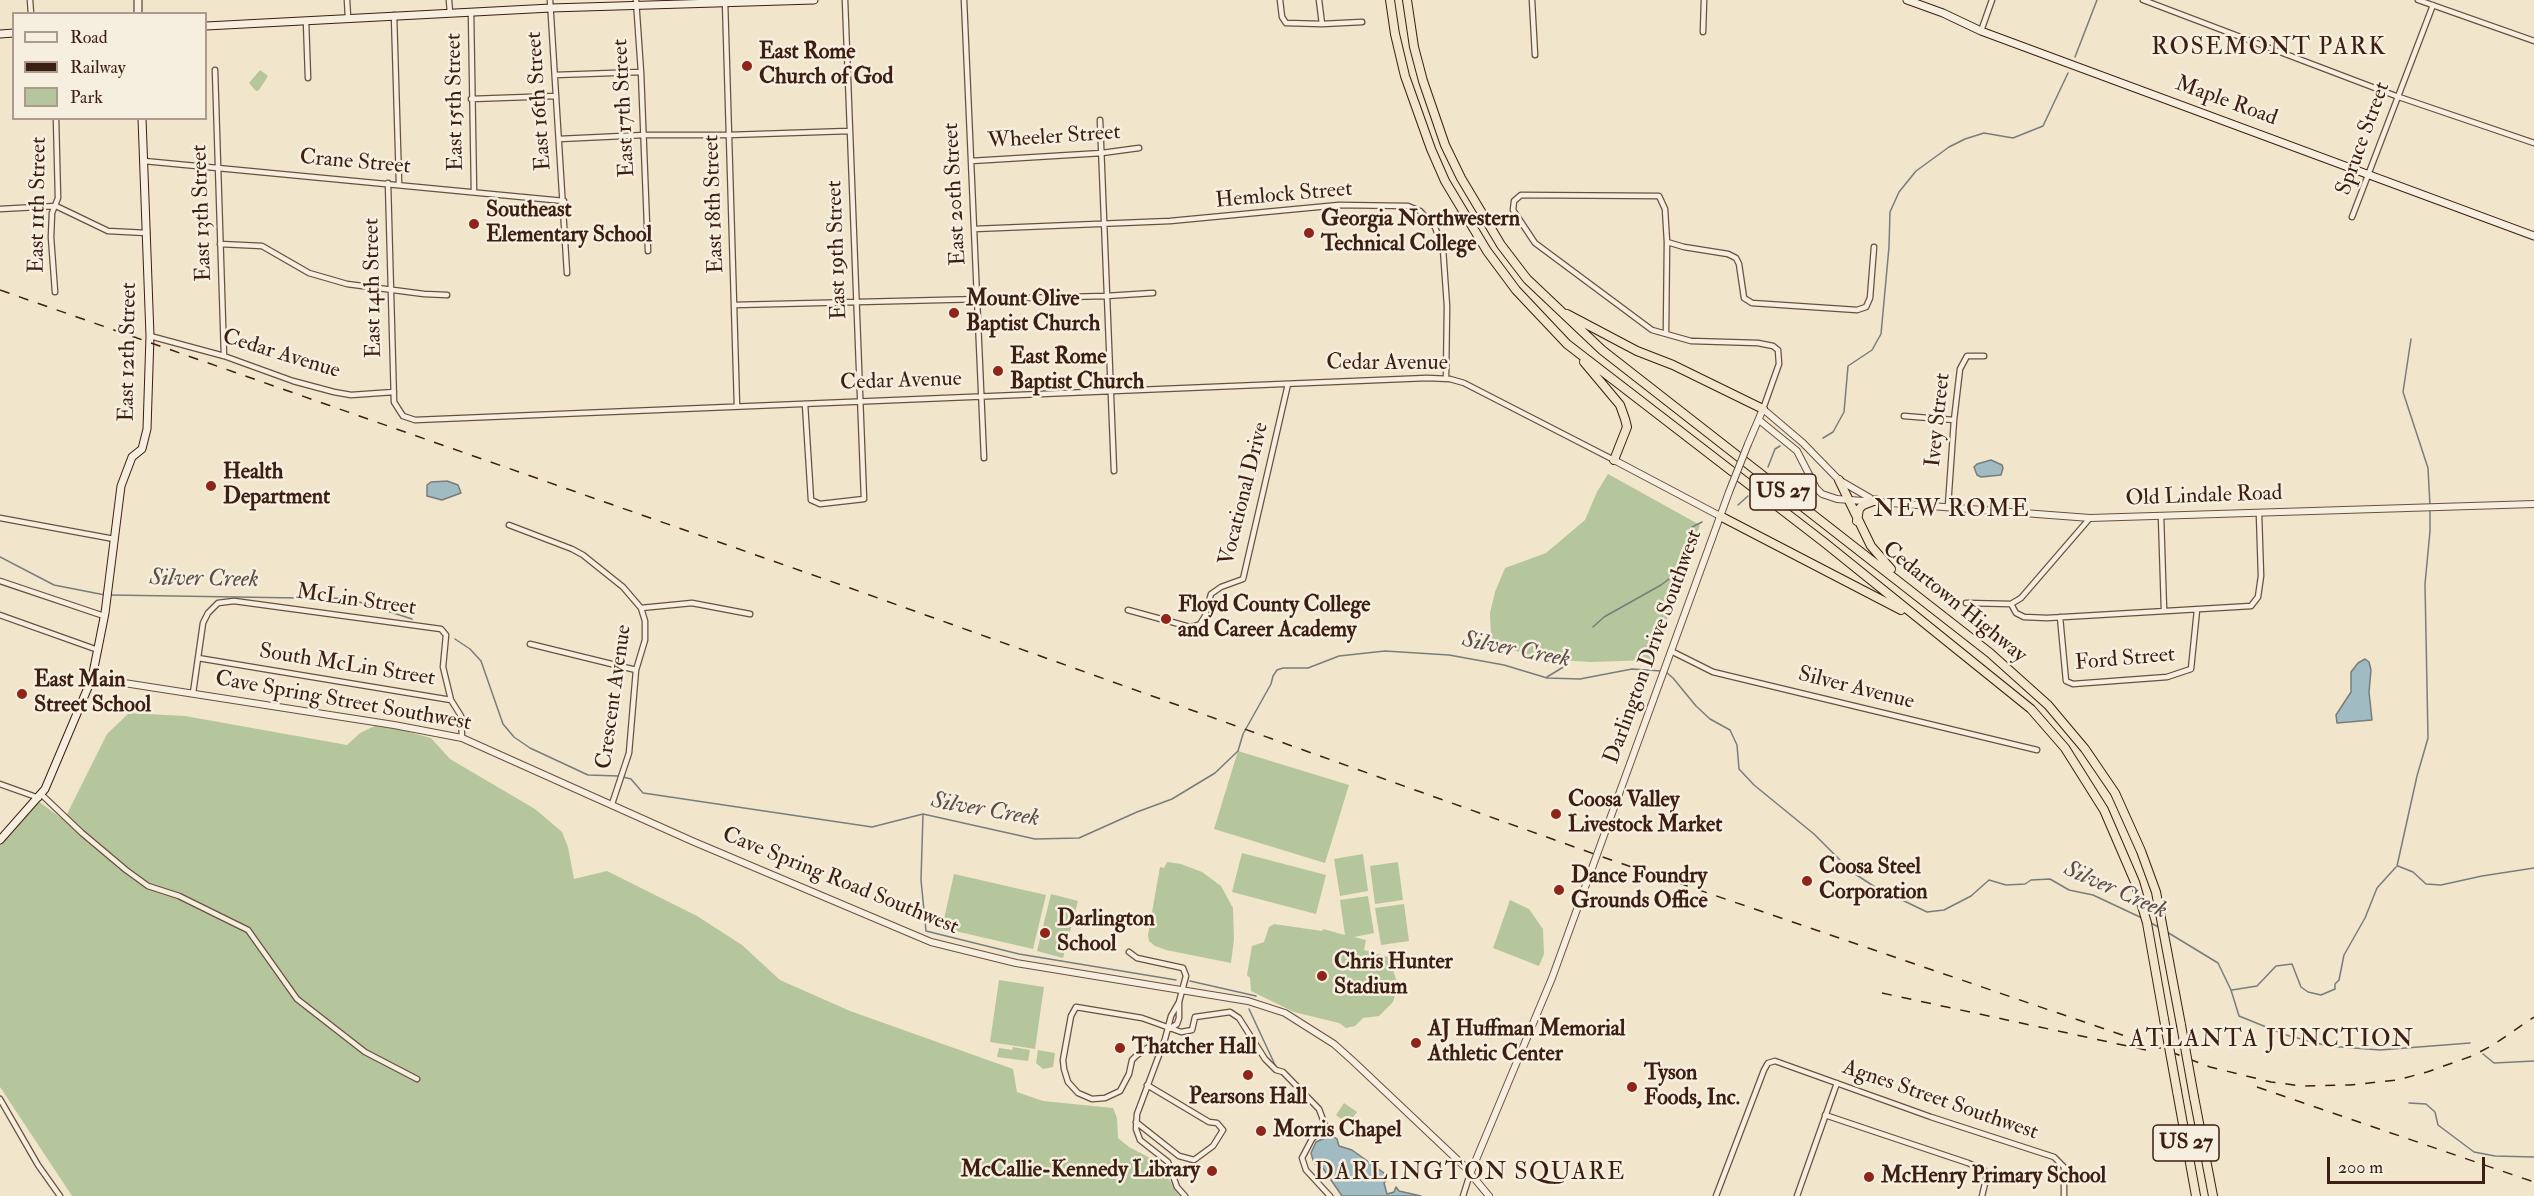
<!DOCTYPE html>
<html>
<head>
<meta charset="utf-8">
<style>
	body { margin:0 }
	#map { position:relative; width:2534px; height:1196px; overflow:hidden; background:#f1e5cc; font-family:"IM FELL Double Pica",serif }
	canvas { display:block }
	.legend { position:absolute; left:12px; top:12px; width:195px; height:108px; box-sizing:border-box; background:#f6eede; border:2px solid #ac9b8c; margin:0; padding:8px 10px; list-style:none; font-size:18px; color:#3d1e12 }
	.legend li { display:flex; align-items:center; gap:12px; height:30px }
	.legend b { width:30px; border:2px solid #ac9b8c }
	.scale { position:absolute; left:2327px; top:1157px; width:158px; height:27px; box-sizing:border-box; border:3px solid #3d1e12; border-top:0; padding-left:8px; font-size:18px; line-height:21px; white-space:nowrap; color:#3d1e12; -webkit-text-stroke:4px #f6eede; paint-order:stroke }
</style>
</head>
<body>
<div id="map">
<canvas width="2534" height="1196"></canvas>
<ul class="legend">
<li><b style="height:8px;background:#f6eede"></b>Road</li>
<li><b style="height:8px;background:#3d1e12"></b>Railway</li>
<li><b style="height:16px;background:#b5c69c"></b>Park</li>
</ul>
<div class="scale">200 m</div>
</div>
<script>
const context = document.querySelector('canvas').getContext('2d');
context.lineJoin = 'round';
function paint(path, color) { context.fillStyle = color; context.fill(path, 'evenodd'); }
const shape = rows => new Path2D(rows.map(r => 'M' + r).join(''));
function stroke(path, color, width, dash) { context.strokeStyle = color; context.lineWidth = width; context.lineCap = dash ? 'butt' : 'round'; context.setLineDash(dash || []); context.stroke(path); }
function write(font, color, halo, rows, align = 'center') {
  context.font = font + ' "IM FELL Double Pica",serif'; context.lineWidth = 5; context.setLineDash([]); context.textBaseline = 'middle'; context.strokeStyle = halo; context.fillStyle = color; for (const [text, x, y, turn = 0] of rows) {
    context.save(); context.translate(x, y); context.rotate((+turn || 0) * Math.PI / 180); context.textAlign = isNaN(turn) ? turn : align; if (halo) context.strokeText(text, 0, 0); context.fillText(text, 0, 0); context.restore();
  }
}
paint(shape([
	[260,70,268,76,259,90,256,91,249,83],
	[1608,474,1700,525,1653,660,1591,662,1541,659,1498,645,1491,637,1490,613,1495,592,1505,568,1546,553,1585,520,1597,492],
	[129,713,185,716,347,745,360,733,379,724,431,738,450,759,535,809,562,832,568,847,574,879,607,871,697,916,742,945,780,980,850,1011,1013,1069,1017,1092,1043,1101,1113,1108,1117,1118,1118,1138,1129,1147,1152,1159,1164,1171,1179,1196,72,1196,0,1087,0,842,38,801,64,820,107,734],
	[1238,751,1349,785,1325,863,1214,829],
	[1242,853,1326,875,1316,914,1232,892],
	[1363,854,1368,891,1340,896,1334,859],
	[1167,862,1181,864,1202,872,1221,886,1233,908,1234,939,1231,963,1166,950,1155,946,1149,941,1148,935,1160,867,1164,868],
	[1398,862,1403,900,1375,904,1370,866],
	[954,874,1046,895,1033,949,942,928],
	[1051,894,1078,901,1063,958,1037,951],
	[1368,896,1374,933,1354,937,1366,940,1364,950,1395,959,1391,964,1398,985,1393,1002,1379,1016,1363,1018,1355,1026,1346,1028,1339,1023,1294,1012,1251,991,1250,978,1247,975,1252,946,1264,942,1269,927,1274,924,1322,931,1323,929,1345,935,1340,900],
	[1510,900,1529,909,1543,929,1544,954,1539,966,1493,948],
	[1404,904,1409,941,1381,945,1375,908],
	[999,980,1044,987,1035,1049,990,1042],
	[1013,1047,1030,1050,1028,1061,997,1057,999,1048,1012,1050],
	[1038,1050,1055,1053,1053,1067,1043,1069,1036,1063],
	[1344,1103,1357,1112,1348,1124,1336,1115]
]), '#b5c69c');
const water = shape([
	[1991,460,2002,465,2003,468,2001,475,1981,477,1977,475,1974,467,1977,464,1991,460],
	[447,481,458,485,461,493,442,500,427,496,427,485,431,482,447,481],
	[2365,659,2369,662,2371,670,2369,692,2372,720,2337,723,2336,715,2351,692,2351,672,2358,663,2365,659],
	[1331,1135,1337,1139,1339,1146,1352,1150,1384,1173,1388,1178,1384,1183,1387,1194,1394,1192,1396,1187,1399,1191,1421,1196,1342,1196,1320,1164,1315,1164,1313,1160,1311,1153,1316,1142,1331,1135]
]);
paint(water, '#a0bcc2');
stroke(water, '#787d7c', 1.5);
stroke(shape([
	[2075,57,2097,0],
	[2411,339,2403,392,2428,468,2430,506],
	[1823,438,1833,432,1844,412,1848,366,1872,350,1881,334,1889,247,1890,212,1899,192,1916,171,1949,147,1965,139,1984,133,2013,138,2043,126,2068,73],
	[1768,467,1775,449,1780,446],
	[1738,505,1748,496],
	[0,557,54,585,105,595],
	[110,595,300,598,318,601,332,598,350,599,412,619],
	[1593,627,1604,617,1661,585,1677,573,1686,559,1689,532,1692,527,1702,522],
	[455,639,470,649,481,661,503,724,514,737,530,748,588,775,618,776],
	[1666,672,1673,678,1696,706,1710,719,1730,730,1737,745,1739,769,1754,785,1814,834,1852,872,1875,887,1927,912,1944,910,1971,896,1989,880,2006,885,2025,884,2031,880,2050,879,2069,890,2093,895,2142,918],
	[1547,677,1565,666],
	[623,777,631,779,643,793,650,794,872,827,923,814,1035,839,1079,838,1137,812,1172,799,1215,773,1238,751,1243,734,1271,684,1273,676,1277,670,1283,668,1308,668,1339,656,1385,651,1449,655,1504,665,1547,678,1580,679,1632,669,1661,671],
	[923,814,921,880,926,931,1019,954,1176,980],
	[2397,866,2417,776,2428,738,2425,584,2430,531,2430,511],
	[2398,866,2413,872,2426,884,2441,885,2482,876,2534,868],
	[2151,923,2160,928],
	[2167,932,2218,963,2231,990,2239,1016,2286,1035,2328,1046,2380,1050,2470,1043],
	[1190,981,1256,996],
	[2232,990,2257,986,2276,966,2292,964,2301,987,2308,992,2321,995,2335,989,2335,984,2339,980,2344,955,2365,918,2377,888,2396,867],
	[1249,1009,1276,1067],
	[2483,1054,2494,1063,2534,1061],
	[1281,1073,1287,1079],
	[2409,1103,2426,1104,2435,1112,2438,1125,2474,1152,2495,1156,2534,1157]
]), '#787d7c', 1.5);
const minor = shape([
	[30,0,31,14],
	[347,0,348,17],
	[449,0,450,13],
	[550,0,567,273],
	[636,0,641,72,648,251],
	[964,0,984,458],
	[1280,0,1282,17,1286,23,1322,24,1362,22],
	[1319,0,1322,24],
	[1532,0,1535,55],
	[2143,0,2396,96,2534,143],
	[2418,0,2534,41],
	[725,1,737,406],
	[471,12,474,192],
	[394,15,399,183],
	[306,21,308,78],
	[1981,31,1992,0],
	[1703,32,1704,0],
	[215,70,224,356],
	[555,75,641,72],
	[471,99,556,96],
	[1100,120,1114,471],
	[559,139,644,135,729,135,849,131],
	[144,161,564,201],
	[971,161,1102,153,1139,148],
	[388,183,394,402,403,416,415,420,1427,378,1450,379,1464,383,1614,460],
	[0,209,56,206,108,231,147,233],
	[2352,217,2433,5],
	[974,229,1170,221,1339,205,1408,206,1420,211,1435,227,1443,249,1447,306,1446,379],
	[1667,242,1684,247,1728,254,1736,258,1739,264,1744,298,1752,303,1857,310,1866,307,1870,298,1874,247],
	[220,244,262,246,309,273,347,284,424,294,447,295],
	[55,292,51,237,52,213,58,198,56,118],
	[734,305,1106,296,1153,293],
	[1666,332,1667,242,1665,209,1659,196,1521,195,1514,201,1513,210,1535,243,1652,330,1691,341,1758,343,1773,346,1778,350,1779,364,1763,409],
	[150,336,224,356,293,381,334,392,351,395,394,392],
	[805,404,811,500,820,504,864,499,845,0],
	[1904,416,1954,420],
	[1948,506,1954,420,1960,369,1967,356,1984,356],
	[2161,516,2164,610],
	[0,518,114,539],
	[509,525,572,549,583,555,623,587,641,608,645,621,645,640,636,670,629,753,612,804],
	[0,581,104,616],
	[1966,603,2011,604,2021,598,2090,518],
	[2011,604,2016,613,2024,617,2047,618,2251,606,2258,597,2261,576,2259,514],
	[641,608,692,603,750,614],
	[1128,610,1190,627,1195,626,1200,624,1205,616,1211,594,1221,587,1243,579,1288,384],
	[0,615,98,650],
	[2060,617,2066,681,2073,684,2167,677,2191,669,2197,610],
	[530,644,636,670],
	[1671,651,1713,672,2037,750],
	[198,658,451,700,461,716,462,738],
	[193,693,203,623,208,613,218,603,234,601,441,629,446,635,443,667,451,700],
	[0,784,39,798],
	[42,795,82,833,126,870,148,886,179,896,248,930,297,999,365,1052,417,1079],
	[1129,952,1137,958,1183,968,1186,976,1179,1002,1171,1016,1165,1039,1137,1114,1136,1129,1140,1140,1168,1162,1177,1187,1185,1196],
	[1169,1029,1177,1024,1179,1018,1179,1002],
	[1163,1045,1147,1048,1136,1056,1132,1060,1129,1074,1120,1091,1105,1098,1092,1099,1078,1093,1068,1082,1064,1069,1063,1060,1071,1016,1076,1007,1142,1018,1181,1032,1192,1030,1195,1017,1230,1012,1239,1018,1265,1059,1276,1070,1283,1072,1319,1109,1325,1125,1312,1139,1302,1158,1306,1170,1330,1196],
	[0,1099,38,1165,60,1196],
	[1825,1115,1968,1163,1984,1170,1987,1175,1982,1196],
	[1136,1122,1179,1156,1194,1160,1213,1146,1223,1130,1217,1123,1209,1122,1147,1085],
	[1463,1196,1470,1174],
	[1716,1196,1764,1070,1768,1063,1775,1061,1931,1117,2054,1157,2064,1167,2064,1196],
	[1797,1196,1837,1083]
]);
const tertiary = shape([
	[1759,420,1797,451,1816,488,1822,494,1837,499,2090,518,2534,504],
	[1748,444,1763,409,1803,443,1839,480,1870,498],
	[1614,460,1720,516],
	[92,678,394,725,462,738,692,841,931,942,1016,963,1248,1001,1285,1013,1334,1044,1353,1061,1465,1167,1489,1196],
	[1470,1174,1552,978,1729,492]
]);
const secondary = shape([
	[138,0,138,14],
	[1907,0,1943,13,1981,31,2534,236],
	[206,26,551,8,814,0],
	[0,34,14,33],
	[0,840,45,789,92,678,105,613,121,486,132,457,142,449,147,429,150,336,142,118]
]);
const motorway = shape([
	[1390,0,1395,34,1405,76,1431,149,1445,181,1487,251,1516,290,1567,344,1825,543,2031,709,2065,748,2104,810,2135,882,2147,923,2164,1019],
	[1407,0,1414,47,1423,81,1445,145,1461,178,1501,245,1527,279,1602,350,1990,653,2048,705,2085,749,2115,793,2141,851,2156,892,2181,1025],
	[1567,314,1637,351,1673,365,1763,409],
	[1584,362,1620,405,1625,419,1627,427,1614,460],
	[1839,480,1871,546,1891,569],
	[1720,516,1901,610],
	[1857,521,1859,509,1863,505,1876,500],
	[2177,1091,2196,1196],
	[2194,1097,2213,1196]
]);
stroke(minor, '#6a5040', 7);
stroke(tertiary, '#6a5040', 8);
stroke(secondary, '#3d1e12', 9);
stroke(motorway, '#3d1e12', 10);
stroke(minor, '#f6eede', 4.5);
stroke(tertiary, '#f6eede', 6);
stroke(secondary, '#f6eede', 7);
stroke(motorway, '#f1e5cc', 8);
stroke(shape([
	[0,290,850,588,1597,855,2163,1049,2210,1067,2271,1082,2302,1086,2350,1085,2397,1080,2427,1072,2472,1056,2493,1045,2534,1017],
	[1882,993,2146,1050],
	[2257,1087,2534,1182]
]), '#3d1e12', 1.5, [10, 10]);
const tertiaryBridge = shape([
	[1729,492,1748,444]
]);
const motorwayBridge = shape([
	[2164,1019,2177,1091],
	[2181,1025,2194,1097]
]);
stroke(tertiaryBridge, '#6a5040', 8, []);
stroke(motorwayBridge, '#3d1e12', 10, []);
stroke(tertiaryBridge, '#f6eede', 6);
stroke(motorwayBridge, '#f1e5cc', 8);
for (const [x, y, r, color] of [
	[747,66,6,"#8f2418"],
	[474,224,6,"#8f2418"],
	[1309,233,6,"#8f2418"],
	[954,313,6,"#8f2418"],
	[998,371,6,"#8f2418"],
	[211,486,6,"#8f2418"],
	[1166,619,6,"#8f2418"],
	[22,694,6,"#8f2418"],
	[1556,814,6,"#8f2418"],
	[1807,881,6,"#8f2418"],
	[1559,890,6,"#8f2418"],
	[1045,933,6,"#8f2418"],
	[1322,976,6,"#8f2418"],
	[1416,1043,6,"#8f2418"],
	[1120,1048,6,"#8f2418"],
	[1248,1075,6,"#8f2418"],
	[1632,1087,6,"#8f2418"],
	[1261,1131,6,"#8f2418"],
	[1212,1171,6,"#8f2418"],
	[1869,1177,6,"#8f2418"]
]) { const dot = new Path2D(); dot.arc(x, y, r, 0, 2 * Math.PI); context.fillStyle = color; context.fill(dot); stroke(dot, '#f6eede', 2); }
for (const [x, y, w] of [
	[1783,492,66],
	[2186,1143,66]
]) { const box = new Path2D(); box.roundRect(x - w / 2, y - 18, w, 36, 4.5); context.fillStyle = '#f6eede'; context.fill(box); stroke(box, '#3d1e12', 1.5); }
write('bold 21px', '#3d1e12', null, [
	["US 27",1783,492],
	["US 27",2186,1143]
]);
write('bold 22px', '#3d1e12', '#f6eede', [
	["East Rome",759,53],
	["Church of God",759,78],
	["Southeast",486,211],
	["Elementary School",486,236],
	["Georgia Northwestern",1321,220],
	["Technical College",1321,245],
	["Mount Olive",966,300],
	["Baptist Church",966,325],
	["East Rome",1010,358],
	["Baptist Church",1010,383],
	["Health",223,473],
	["Department",223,498],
	["Floyd County College",1178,606],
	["and Career Academy",1178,631],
	["East Main",34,681],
	["Street School",34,706],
	["Coosa Valley",1568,801],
	["Livestock Market",1568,826],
	["Coosa Steel",1819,868],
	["Corporation",1819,893],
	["Dance Foundry",1571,877],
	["Grounds Office",1571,902],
	["Darlington",1057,920],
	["School",1057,945],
	["Chris Hunter",1334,963],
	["Stadium",1334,988],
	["AJ Huffman Memorial",1428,1030],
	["Athletic Center",1428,1055],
	["Thatcher Hall",1132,1048],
	["Tyson",1644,1074],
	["Foods, Inc.",1644,1099],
	["Pearsons Hall",1248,1098,"center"],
	["Morris Chapel",1273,1131],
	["McCallie-Kennedy Library",1200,1171,"right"],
	["McHenry Primary School",1881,1177]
], 'left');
write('22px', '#3d1e12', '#f6eede', [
	["East 16th Street",540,101,-94],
	["East 15th Street",456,102,-91],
	["Maple Road",2226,102,20],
	["East 17th Street",625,108,-93],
	["Wheeler Street",1054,138,-4],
	["Spruce Street",2364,139,-70],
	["Crane Street",355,163,5],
	["East 20th Street",956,194,-93],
	["Hemlock Street",1284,196,-5],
	["East 18th Street",715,204,-92],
	["East 11th Street",39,205,-89],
	["East 13th Street",203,213,-92],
	["East 19th Street",838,250,-92],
	["East 14th Street",374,288,-91],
	["East 12th Street",129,352,-89],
	["Cedar Avenue",281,355,17],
	["Cedar Avenue",1387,364],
	["Cedar Avenue",901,382,-2],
	["Ivey Street",1939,420,-84],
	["Vocational Drive",1245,494,-76],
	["Old Lindale Road",2204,497,-2],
	["McLin Street",356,601,8],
	["Cedartown Highway",1954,603,39],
	["Darlington Drive Southwest",1654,647,-70],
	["Ford Street",2125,660,-5],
	["South McLin Street",347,666,9],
	["Silver Avenue",1856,689,14],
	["Crescent Avenue",615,697,-82],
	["Cave Spring Street Southwest",343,702,10],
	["Cave Spring Road Southwest",840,882,22],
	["Agnes Street Southwest",1940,1101,19]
]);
context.letterSpacing = '1.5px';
write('24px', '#3d1e12', '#f6eede', [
	["ROSEMONT PARK",2269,49],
	["NEW ROME",1952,511],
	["ATLANTA JUNCTION",2272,1041],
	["DARLINGTON SQUARE",1470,1174]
]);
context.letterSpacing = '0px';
write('italic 24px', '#5b4d47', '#f6eede', [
	["Silver Creek",204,580,1],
	["Silver Creek",1516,651,11],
	["Silver Creek",985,811,10],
	["Silver Creek",2115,891,24]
]);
</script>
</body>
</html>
